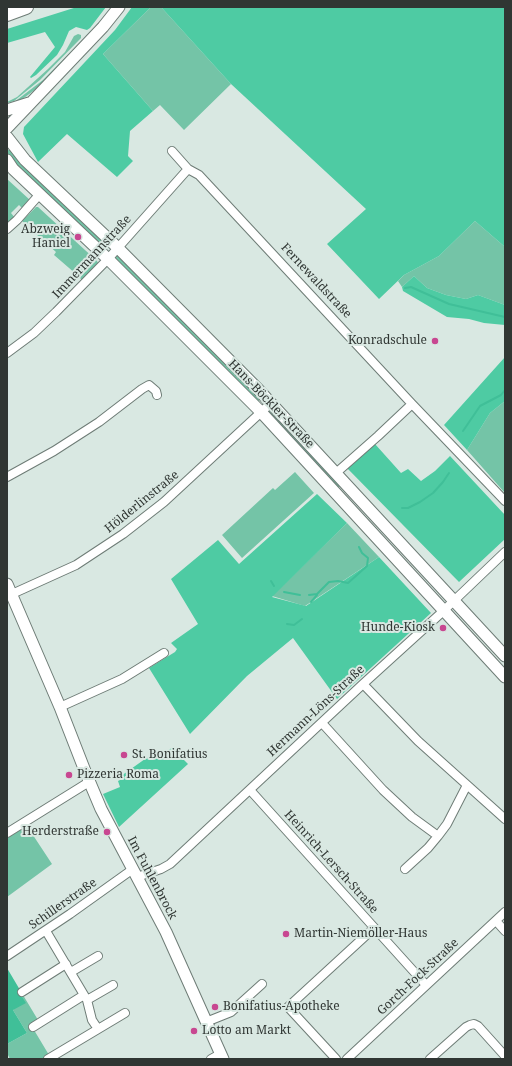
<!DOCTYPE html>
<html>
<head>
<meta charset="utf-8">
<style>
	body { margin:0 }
	#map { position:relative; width:512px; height:1066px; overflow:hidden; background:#d9e8e2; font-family:"Noto Serif",serif }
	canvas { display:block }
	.frame { position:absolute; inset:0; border:8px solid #303633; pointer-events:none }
</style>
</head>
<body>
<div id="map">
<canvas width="512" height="1066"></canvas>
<div class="frame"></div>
</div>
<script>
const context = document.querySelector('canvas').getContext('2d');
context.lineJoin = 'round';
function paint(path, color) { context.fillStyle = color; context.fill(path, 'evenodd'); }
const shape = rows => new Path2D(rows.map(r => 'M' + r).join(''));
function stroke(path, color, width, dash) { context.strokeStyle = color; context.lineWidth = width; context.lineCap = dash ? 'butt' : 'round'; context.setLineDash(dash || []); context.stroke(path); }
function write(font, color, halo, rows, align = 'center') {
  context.font = font + ' "Noto Serif",serif'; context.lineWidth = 4; context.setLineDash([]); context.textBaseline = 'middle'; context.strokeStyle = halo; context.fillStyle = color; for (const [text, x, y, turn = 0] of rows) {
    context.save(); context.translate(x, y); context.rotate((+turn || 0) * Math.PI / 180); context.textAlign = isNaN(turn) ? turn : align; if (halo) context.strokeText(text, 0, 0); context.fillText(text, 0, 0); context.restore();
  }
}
paint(shape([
	[151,7,161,7,231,84,184,130,160,105,153,111,103,54],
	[78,34,81,35,81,38,40,80,14,101,7,103,7,102,17,97,48,69,65,52,74,36],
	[82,41,81,45,44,83,13,106,13,103,43,80],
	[10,149,104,238,98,245,37,189,7,155,7,151],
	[7,179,30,200,23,209,19,205,11,213,15,218,7,225],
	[36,207,38,207,97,261,98,263,82,280,80,278,83,274,80,270,76,274,54,255,56,252,46,243,45,245,41,242,43,240,30,229,34,224,30,221,27,225,22,221],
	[475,221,505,247,505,305,478,295,466,299,446,295,427,288,414,276,402,287,398,281,404,275,439,256],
	[117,255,263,397,256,403,115,261,114,257],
	[505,401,505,493,467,450,490,413],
	[269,409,343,484,336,489,267,412],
	[295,472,314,493,242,558,222,535,273,488,275,490],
	[347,523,379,557,305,606,272,596],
	[27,826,52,864,7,897,7,838],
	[23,995,38,1020,29,1026,32,1031,34,1030,49,1055,42,1059,10,1059,7,1053,7,1044,27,1033,13,1010]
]), '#74c4a7');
paint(shape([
	[77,7,106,7,90,28,87,30,76,27,69,31,63,45,57,55,36,75,31,78,30,77,55,47,45,32,7,43,7,29],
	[132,7,151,7,103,54,153,111,130,131,128,156,133,161,117,177,67,134,38,162,23,134,24,127,115,30],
	[161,7,505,7,505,247,475,221,439,256,404,275,379,299,327,244,366,209,231,84],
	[414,276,427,288,446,295,466,299,478,295,505,305,505,325,484,323,469,319,447,317,403,291,402,287],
	[505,357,505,401,490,413,467,450,444,425],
	[375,444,401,473,408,469,421,481,435,471,450,456,505,515,505,539,459,582,347,468],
	[317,494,347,523,272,597,306,606,379,557,431,613,337,699,293,638,247,676,190,734,149,668,175,652,177,649,171,643,198,624,171,579,218,540,239,564],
	[172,748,188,764,119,827,103,794,120,787,118,781,122,779,121,776,145,759,156,753,166,751]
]), '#4ecba3');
paint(shape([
	[7,968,20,990,18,991,26,1003,13,1010,27,1033,7,1044]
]), '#40bf98');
stroke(shape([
	[405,288,411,287,449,304,505,317],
	[463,431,480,406,501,395,505,390],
	[402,508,408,508,420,502,433,493,443,482,449,473],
	[271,581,274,586],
	[284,592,300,595],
	[309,595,317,594,329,582,338,581,348,583,367,566,368,558,362,553,359,547],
	[311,602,317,595],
	[287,624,294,625,302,619]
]), '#40bf98', 2);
const street = shape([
	[172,151,188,169,199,175,412,404,505,501],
	[7,229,17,220,39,195],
	[7,353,34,333,56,312,108,259,188,169],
	[336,473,378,436,412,404],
	[7,477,54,451,99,422,142,389,149,385,156,391,157,395],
	[12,594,76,565,123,534,164,502,271,403],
	[363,684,418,741,505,819],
	[60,707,122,679,164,653],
	[322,723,383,790,412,817,438,836],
	[250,790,426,985],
	[7,833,89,782],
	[405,869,428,848,438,836,447,824,467,785],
	[137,877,161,869,170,864,363,684,439,615,505,552],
	[496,921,505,931],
	[46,931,87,1000,92,1020,98,1029],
	[7,956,70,914,133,869],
	[71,972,98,956],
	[22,992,66,964],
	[87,1000,113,985],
	[206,1022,231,1012,262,984],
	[33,1027,84,995],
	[48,1059,125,1013],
	[211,1059,220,1054],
	[336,1059,288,1007,374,928],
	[347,1059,505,912],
	[430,1059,466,1027,470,1025,474,1024,478,1026,505,1056]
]);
const secondary = shape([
	[7,110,29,103],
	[7,128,103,27,119,7],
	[7,137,25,160,118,248,255,386,505,656],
	[7,160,13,169,108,259,261,412,505,677],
	[7,584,60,707,85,771,101,809,166,932,223,1059]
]);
const highway = shape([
	[7,14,26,7]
]);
stroke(street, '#6e7c76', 10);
stroke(secondary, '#6e7c76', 13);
stroke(highway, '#6e7c76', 16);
stroke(street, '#fff', 8);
stroke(secondary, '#fff', 11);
stroke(highway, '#fff', 14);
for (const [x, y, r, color] of [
	[78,237,4,"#c84791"],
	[435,341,4,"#c84791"],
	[443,628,4,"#c84791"],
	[124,755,4,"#c84791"],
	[69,775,4,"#c84791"],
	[107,832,4,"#c84791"],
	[286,934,4,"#c84791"],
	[215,1007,4,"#c84791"],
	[194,1031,4,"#c84791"]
]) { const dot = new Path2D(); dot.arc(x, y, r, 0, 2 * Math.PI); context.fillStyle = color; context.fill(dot); stroke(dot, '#d9e8e2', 1.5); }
write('12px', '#303633', '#d9e8e2', [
	["Abzweig",70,230,"right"],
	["Haniel",70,244,"right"],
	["Konradschule",427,341,"right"],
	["Hunde-Kiosk",435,628,"right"],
	["St. Bonifatius",132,755],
	["Pizzeria Roma",77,775],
	["Herderstraße",99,832,"right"],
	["Martin-Niemöller-Haus",294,934],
	["Bonifatius-Apotheke",223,1007],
	["Lotto am Markt",202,1031]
], 'left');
write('12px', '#303633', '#d9e8e2', [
	["Immermannstraße",92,257,-47],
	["Fernewaldstraße",316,281,47],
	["Hans-Böckler-Straße",271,404,46],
	["Hölderlinstraße",142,502,-39],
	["Hermann-Löns-Straße",316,711,-43],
	["Heinrich-Lersch-Straße",331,862,48],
	["Im Fuhlenbrock",152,878,62],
	["Schillerstraße",63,904,-35],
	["Gorch-Fock-Straße",418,977,-43]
]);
</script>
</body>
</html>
